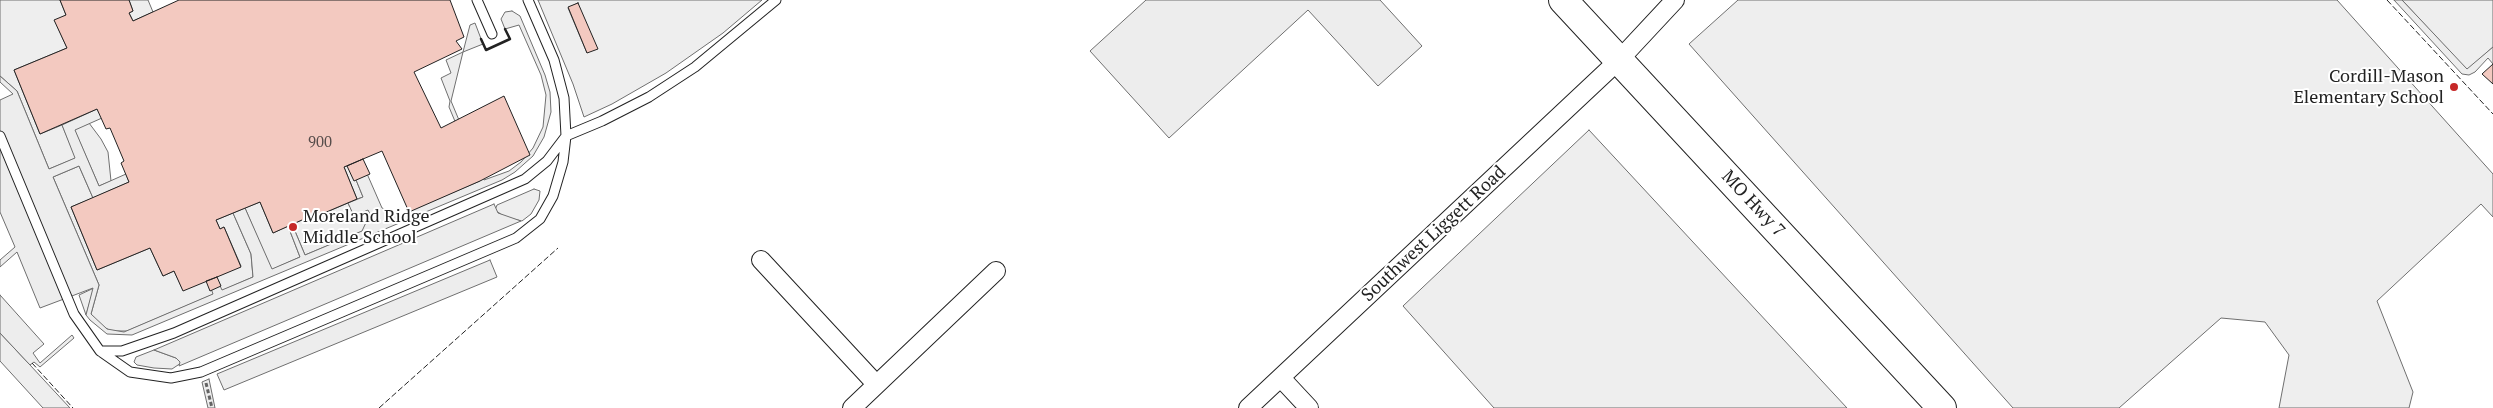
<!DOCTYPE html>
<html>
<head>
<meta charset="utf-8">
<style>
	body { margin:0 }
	canvas { display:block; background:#fff }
</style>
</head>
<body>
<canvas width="2493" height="408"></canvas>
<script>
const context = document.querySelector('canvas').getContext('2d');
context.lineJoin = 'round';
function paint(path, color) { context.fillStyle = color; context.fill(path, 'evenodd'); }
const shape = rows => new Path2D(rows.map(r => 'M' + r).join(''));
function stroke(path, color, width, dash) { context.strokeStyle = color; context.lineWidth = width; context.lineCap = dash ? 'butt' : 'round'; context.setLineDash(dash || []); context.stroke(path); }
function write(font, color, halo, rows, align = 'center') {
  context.font = font + ' "PT Serif",serif'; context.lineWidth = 4; context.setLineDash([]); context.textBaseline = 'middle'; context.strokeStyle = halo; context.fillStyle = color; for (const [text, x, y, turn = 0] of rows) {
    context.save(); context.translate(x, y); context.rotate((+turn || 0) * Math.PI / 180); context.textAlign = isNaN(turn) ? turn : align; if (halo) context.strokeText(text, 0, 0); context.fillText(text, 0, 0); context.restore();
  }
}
const green = shape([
	[0,0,60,0,66,15,55,21,67,48,14,70,40,134,62,125,76,158,49,169,17,91,0,76,0,0],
	[129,0,148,0,153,12,133,21,129,13,133,11,129,0],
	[538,0,762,0,723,33,666,73,612,104,584,117,573,84,538,0],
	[578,3,587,53,568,8,578,3],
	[1738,0,2337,0,2493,174,2493,217,2481,204,2377,301,2413,392,2409,408,2279,408,2289,355,2265,322,2221,318,2119,408,2013,408,1689,44,1738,0],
	[2402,0,2493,0,2493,47,2467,70,2402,0],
	[89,123,101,139,108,152,111,181,99,186,74,129,89,123],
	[1589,130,1847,408,1494,408,1403,306,1589,130],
	[350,165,363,197,357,199,344,167,350,165],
	[79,166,93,198,71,207,97,270,150,248,163,276,174,271,183,290,208,280,214,294,127,331,111,331,99,324,91,314,99,285,53,177,79,166],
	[534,189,540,191,539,200,531,214,522,221,505,217,495,210,497,205,534,189],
	[260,202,273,233,288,226,300,257,271,270,245,208,260,202],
	[348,203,354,215,368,209,370,214,363,231,305,255,292,224,302,220,303,222,348,203],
	[233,213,251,254,253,277,221,291,216,277,241,266,224,227,220,229,216,220,233,213],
	[94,288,86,315,79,295,94,288],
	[0,333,30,365,70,408,43,408,0,361,0,333],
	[154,350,176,358,181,363,172,369,154,368,137,365,134,362,136,357,154,350]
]);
paint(green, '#eee');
stroke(green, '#6f6f6f', 1);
const parking = shape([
	[1146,0,1380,0,1422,46,1378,86,1308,10,1169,138,1090,51,1146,0],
	[2394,0,2402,0,2467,69,2493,47,2493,64,2488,58,2475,72,2469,75,2462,74,2394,0],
	[512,11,520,16,545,75,550,92,551,112,544,137,533,156,515,172,502,180,132,335,107,334,90,320,86,315,93,288,40,308,17,252,0,267,0,260,15,247,0,212,0,100,13,94,0,82,0,76,17,91,49,169,75,158,62,125,97,109,102,118,75,130,99,186,126,174,129,182,93,198,79,166,53,177,99,285,91,314,107,329,124,332,213,294,208,280,216,277,222,290,253,277,251,254,233,213,245,208,272,269,300,257,288,226,292,224,305,255,362,231,370,214,368,210,354,216,348,203,363,197,350,165,361,160,382,208,399,215,480,181,449,107,450,101,441,78,451,73,446,60,463,52,470,25,475,23,483,44,463,52,451,101,484,180,509,171,521,162,533,148,543,127,546,95,541,75,519,25,505,29,501,19,505,12,512,11],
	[494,204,498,213,521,221,179,366,180,362,176,358,154,350,494,204],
	[490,260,497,277,224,390,217,374,490,260],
	[0,295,44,344,33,353,40,363,72,335,74,338,40,367,34,362,30,365,0,333,0,295],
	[209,379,215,408,208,408,202,382,209,379]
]);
paint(parking, '#ededed');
stroke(parking, '#6f6f6f', 1);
const building = shape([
	[60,0,129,0,133,11,129,13,133,21,179,0,450,0,464,37,456,41,462,49,414,72,441,128,504,96,530,155,480,181,409,212,382,151,344,167,357,199,303,222,302,220,273,233,260,202,216,220,220,229,224,227,241,267,217,277,183,291,174,271,163,276,150,248,97,270,71,207,129,182,121,163,124,161,110,128,106,129,97,109,40,134,14,70,67,48,54,20,66,15,60,0],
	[578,3,598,49,587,53,568,7,578,3],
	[2493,64,2493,84,2482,74,2493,64],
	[363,159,370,174,354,181,347,166,363,159],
	[217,277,221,286,210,291,206,281,217,277]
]);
paint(building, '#f3c9c0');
stroke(building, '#222', 1);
const lane = shape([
	[477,0,492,34],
	[0,136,74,314,100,351,130,372,171,378,201,372,516,238,540,219,553,196,563,162,566,136,564,98,554,60,528,0],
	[100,351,122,351,174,333,525,179,547,161,566,136,602,121,649,97,695,67,776,0]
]);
const street = shape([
	[761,260,876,384],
	[1281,378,1309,408],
	[852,408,996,271],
	[1248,408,1620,59,1675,0]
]);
const primary = shape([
	[1563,0,1942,408]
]);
stroke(lane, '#222', 11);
stroke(street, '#222', 20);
stroke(primary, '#222', 30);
stroke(shape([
	[206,383,212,408]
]), '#646464', 3, [4, 2.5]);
stroke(lane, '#fff', 9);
stroke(street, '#fff', 18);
stroke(primary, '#fff', 28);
stroke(shape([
	[2387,0,2493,114],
	[32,363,73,408],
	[379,408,558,248]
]), '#222', 1, [6, 2.5]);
stroke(shape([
	[481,39,486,50,510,39,505,29]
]), '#222', 2.5);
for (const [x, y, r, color] of [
	[2454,87,5,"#c62828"],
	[293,227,5,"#c62828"]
]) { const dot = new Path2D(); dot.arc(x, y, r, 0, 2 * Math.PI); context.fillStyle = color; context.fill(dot); stroke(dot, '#fff', 2); }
write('15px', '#564c4a', null, [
	["900",320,143]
]);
write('18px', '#222', '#fff', [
	["Cordill-Mason",2444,77],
	["Elementary School",2444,98],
	["Moreland Ridge",303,217,"left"],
	["Middle School",303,238,"left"]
], 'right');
write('18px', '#222', '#fff', [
	["MO Hwy 7",1753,204,47],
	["Southwest Liggett Road",1434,234,-43]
]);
</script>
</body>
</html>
